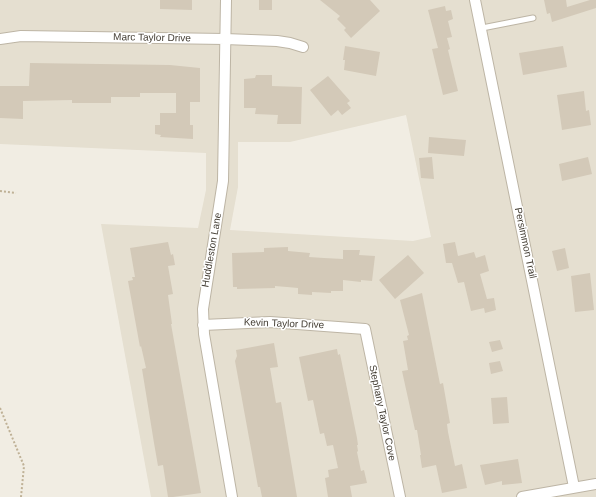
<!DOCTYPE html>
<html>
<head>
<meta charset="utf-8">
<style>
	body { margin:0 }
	canvas { display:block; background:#f1ede3 }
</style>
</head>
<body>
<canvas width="596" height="497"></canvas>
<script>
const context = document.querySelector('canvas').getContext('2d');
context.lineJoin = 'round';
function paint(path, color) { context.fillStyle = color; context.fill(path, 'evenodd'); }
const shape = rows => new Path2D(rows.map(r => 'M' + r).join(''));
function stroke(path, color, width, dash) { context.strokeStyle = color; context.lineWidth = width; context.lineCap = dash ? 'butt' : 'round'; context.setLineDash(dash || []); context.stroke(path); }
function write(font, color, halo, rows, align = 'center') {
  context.font = font + ' Arial,sans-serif'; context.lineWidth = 3; context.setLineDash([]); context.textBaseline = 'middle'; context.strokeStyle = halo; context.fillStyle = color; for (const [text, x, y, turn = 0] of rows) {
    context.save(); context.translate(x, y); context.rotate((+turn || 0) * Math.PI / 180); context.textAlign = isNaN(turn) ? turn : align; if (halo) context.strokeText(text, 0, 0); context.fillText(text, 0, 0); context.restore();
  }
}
paint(shape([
	[0,0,596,0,596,497,151,497,101,224,198,228,206,190,206,153,0,144],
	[406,115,431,237,413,241,230,230,238,187,238,142,290,142]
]), '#e5dfd0');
paint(shape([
	[160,0,192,0,192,10,160,9],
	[259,0,272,0,272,10,259,10],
	[320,0,370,0,380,11,351,38,344,30,346,28,337,19,340,16],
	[544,0,566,0,567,7,590,0,596,0,596,8,552,22,550,13,547,14],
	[445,6,446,11,451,10,453,19,448,21,452,37,447,38,450,49,448,50,458,91,443,95,432,49,438,48,428,10],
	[345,46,380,52,376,76,344,70,345,60,343,60],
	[563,46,567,67,523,75,519,53],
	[30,63,170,65,200,68,200,102,190,102,190,125,193,125,193,139,160,137,161,135,155,134,155,125,160,125,160,113,176,113,176,93,140,93,140,97,111,97,111,103,72,103,72,100,23,101,23,119,0,118,0,86,29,86],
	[256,75,272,75,272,86,302,87,301,124,277,124,278,115,255,114,256,108,244,108,244,79,255,78],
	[328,76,350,101,347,103,351,108,342,115,338,110,331,116,310,90],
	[584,91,586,111,589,110,591,125,562,130,557,95],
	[429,137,466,140,464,156,428,153],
	[432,157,434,179,421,178,419,158],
	[588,157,592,174,562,181,559,164],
	[168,242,171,255,173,254,175,265,168,266,173,294,168,295,172,324,171,324,201,493,173,497,168,497,163,465,158,466,154,443,142,369,146,368,141,346,140,347,128,281,133,280,132,277,135,277,130,248],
	[455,242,458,256,474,252,476,258,485,255,489,271,480,274,487,299,494,298,496,310,485,313,484,308,471,311,464,282,458,283,452,263,446,263,443,244],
	[288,247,288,251,310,253,309,257,324,258,343,259,343,250,360,250,359,255,375,256,372,281,361,280,361,282,343,280,343,291,331,291,331,293,312,292,312,295,298,294,298,288,287,287,275,286,275,288,237,289,237,287,233,287,232,253,264,252,264,248],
	[565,248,569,268,557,271,552,251],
	[408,255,424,273,395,299,379,280],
	[590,273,594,310,575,312,571,276],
	[422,293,440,384,443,383,450,423,447,424,448,432,455,466,462,464,467,488,442,493,436,465,422,468,420,455,421,455,417,430,415,430,402,371,408,370,403,341,408,340,407,336,409,335,400,300],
	[500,340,503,349,492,352,489,342],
	[274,343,278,367,270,368,276,403,281,402,297,497,262,497,260,487,258,487,235,361,237,356,236,350],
	[337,349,338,355,340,354,357,438,358,445,357,445,358,451,357,452,361,471,364,470,367,483,350,486,352,497,328,497,325,478,329,477,328,470,338,468,333,445,327,446,324,433,320,434,313,400,308,401,299,357],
	[500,361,503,371,491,374,489,363],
	[507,397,509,423,493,424,491,398],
	[518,459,522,483,502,485,502,481,485,485,480,465]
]), '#d3c9b8');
const service = shape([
	[482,28,533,18]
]);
const minor = shape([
	[226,0,223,181,203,309,204,334,232,497],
	[475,0,574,487],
	[0,39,21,36,225,39,277,41,290,43,303,47],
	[203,325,270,322,365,329,400,497],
	[522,497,596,484]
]);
stroke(service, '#bdb5a5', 7);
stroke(minor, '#bdb5a5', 12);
stroke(shape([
	[0,191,16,193],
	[0,408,24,466,21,497]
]), '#bfb196', 2, [2, 2]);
stroke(service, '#fff', 5);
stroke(minor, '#fff', 10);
write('10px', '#433d33', '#fff', [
	["Marc Taylor Drive",152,38,1],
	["Persimmon Trail",525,243,78],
	["Huddleston Lane",212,250,-80],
	["Kevin Taylor Drive",284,324,2],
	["Stephany Taylor Cove",382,413,78]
]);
</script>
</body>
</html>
